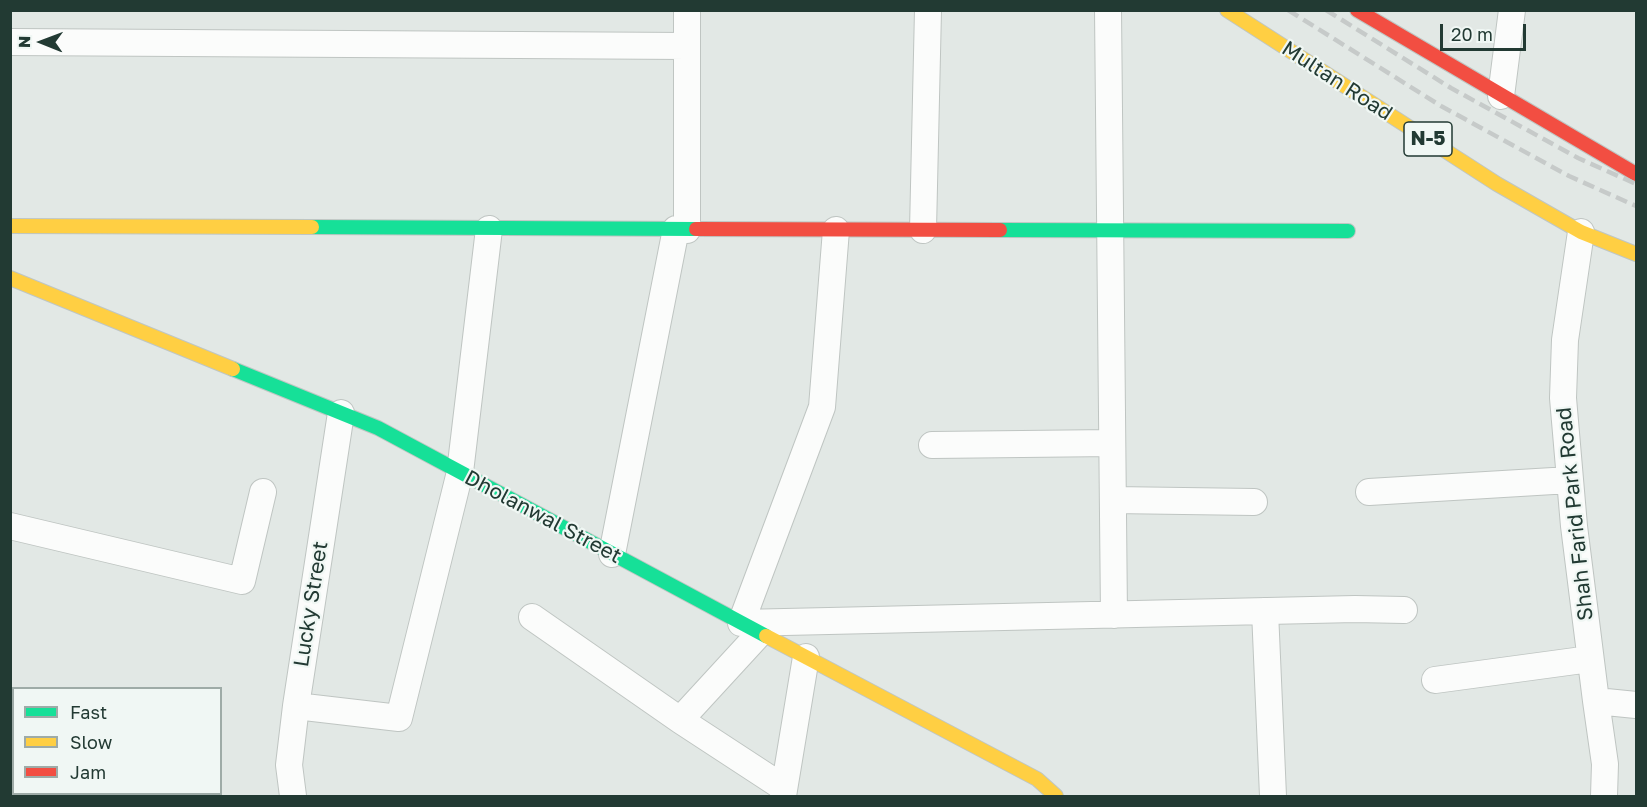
<!DOCTYPE html>
<html>
<head>
<meta charset="utf-8">
<style>
	body { margin:0 }
	#map { position:relative; width:1647px; height:807px; overflow:hidden; background:#e2e8e5; font-family:"Golos Text",sans-serif }
	canvas { display:block }
	.frame { position:absolute; inset:0; border:12px solid #223a33; pointer-events:none }
	.legend { position:absolute; left:12px; top:687px; width:210px; height:108px; box-sizing:border-box; background:#f0f7f4; border:2px solid #9eaba7; margin:0; padding:8px 10px; list-style:none; font-size:18px; color:#223a33 }
	.legend li { display:flex; align-items:center; gap:12px; height:30px }
	.legend b { width:30px; border:2px solid #9eaba7 }
	.north { position:absolute; left:12px; top:12px; width:60px; height:60px; -webkit-text-stroke:4px #f0f7f4; paint-order:stroke; rotate:271deg; font-size:16px; font-weight:700; line-height:24px; text-align:center; color:#223a33 }
	.north::after { content:''; display:block; margin:auto; width:21px; height:27px; background:#223a33; clip-path:polygon(50% 0,100% 100%,50% 72%,0 100%) }
	.scale { position:absolute; left:1440px; top:24px; width:86px; height:27px; box-sizing:border-box; border:3px solid #223a33; border-top:0; padding-left:8px; font-size:18px; line-height:21px; white-space:nowrap; color:#223a33; -webkit-text-stroke:4px #f0f7f4; paint-order:stroke }
</style>
</head>
<body>
<div id="map">
<canvas width="1647" height="807"></canvas>
<div class="frame"></div>
<ul class="legend">
<li><b style="height:8px;background:#16e098"></b>Fast</li>
<li><b style="height:8px;background:#ffcf43"></b>Slow</li>
<li><b style="height:8px;background:#f24e42"></b>Jam</li>
</ul>
<div class="north">N</div>
<div class="scale">20 m</div>
</div>
<script>
const context = document.querySelector('canvas').getContext('2d');
context.lineJoin = 'round';
const shape = rows => new Path2D(rows.map(r => 'M' + r).join(''));
function stroke(path, color, width, dash) { context.strokeStyle = color; context.lineWidth = width; context.lineCap = dash ? 'butt' : 'round'; context.setLineDash(dash || []); context.stroke(path); }
function write(font, color, halo, rows, align = 'center') {
  context.font = font + ' "Golos Text",sans-serif'; context.lineWidth = 4.5; context.setLineDash([]); context.textBaseline = 'middle'; context.strokeStyle = halo; context.fillStyle = color; for (const [text, x, y, turn = 0] of rows) {
    context.save(); context.translate(x, y); context.rotate((+turn || 0) * Math.PI / 180); context.textAlign = isNaN(turn) ? turn : align; if (halo) context.strokeText(text, 0, 0); context.fillText(text, 0, 0); context.restore();
  }
}
const street = shape([
	[687,10,687,230],
	[1108,10,1114,615],
	[10,42,687,46],
	[1501,96,1512,10],
	[836,230,822,407,741,623,1355,609,1404,610],
	[923,230,928,10],
	[1581,232,1565,340,1563,398,1574,526,1596,701,1605,764,1604,796],
	[932,445,1112,443],
	[1369,492,1570,480],
	[1113,500,1254,502],
	[10,526,242,581,263,492],
	[612,554,676,229],
	[1265,611,1273,796],
	[532,617,680,720,760,633],
	[1435,680,1590,659],
	[1596,701,1636,705],
	[296,706,399,718,460,472,489,229],
	[680,720,784,788],
	[159,794,160,796],
	[293,796,289,765,296,706,341,413],
	[783,796,806,657]
]);
const fast = shape([
	[312,227,696,229],
	[1000,230,1348,231],
	[233,369,378,428,766,636]
]);
const slow = shape([
	[1227,10,1497,184,1581,232,1636,254],
	[10,226,312,227],
	[10,278,233,369],
	[766,636,1037,779,1056,796]
]);
const jam = shape([
	[1357,10,1636,174],
	[696,229,1000,230]
]);
stroke(street, '#bfc5c2', 28);
stroke(fast, '#bfc6c3', 16);
stroke(slow, '#bfc6c3', 16);
stroke(jam, '#bfc6c3', 16);
stroke(street, '#fbfcfb', 26);
stroke(fast, '#16e098', 14);
stroke(slow, '#ffcf43', 14);
stroke(jam, '#f24e42', 14);
stroke(shape([
	[1288,10,1441,106,1569,176,1636,206],
	[1326,10,1451,88,1578,158,1636,184]
]), '#c6cac9', 4.5, [12, 6]);
for (const [x, y, w] of [
	[1428,139,48]
]) { const box = new Path2D(); box.roundRect(x - w / 2, y - 17, w, 34, 4.5); context.fillStyle = '#f0f7f4'; context.fill(box); stroke(box, '#223a33', 1.5); }
write('bold 20px', '#223a33', null, [
	["N-5",1428,139]
]);
write('21px', '#223a33', '#f0f7f4', [
	["Multan Road",1337,81,33],
	["Shah Farid Park Road",1575,514,-96],
	["Dholanwal Street",543,517,28],
	["Lucky Street",311,604,-81]
]);
</script>
</body>
</html>
